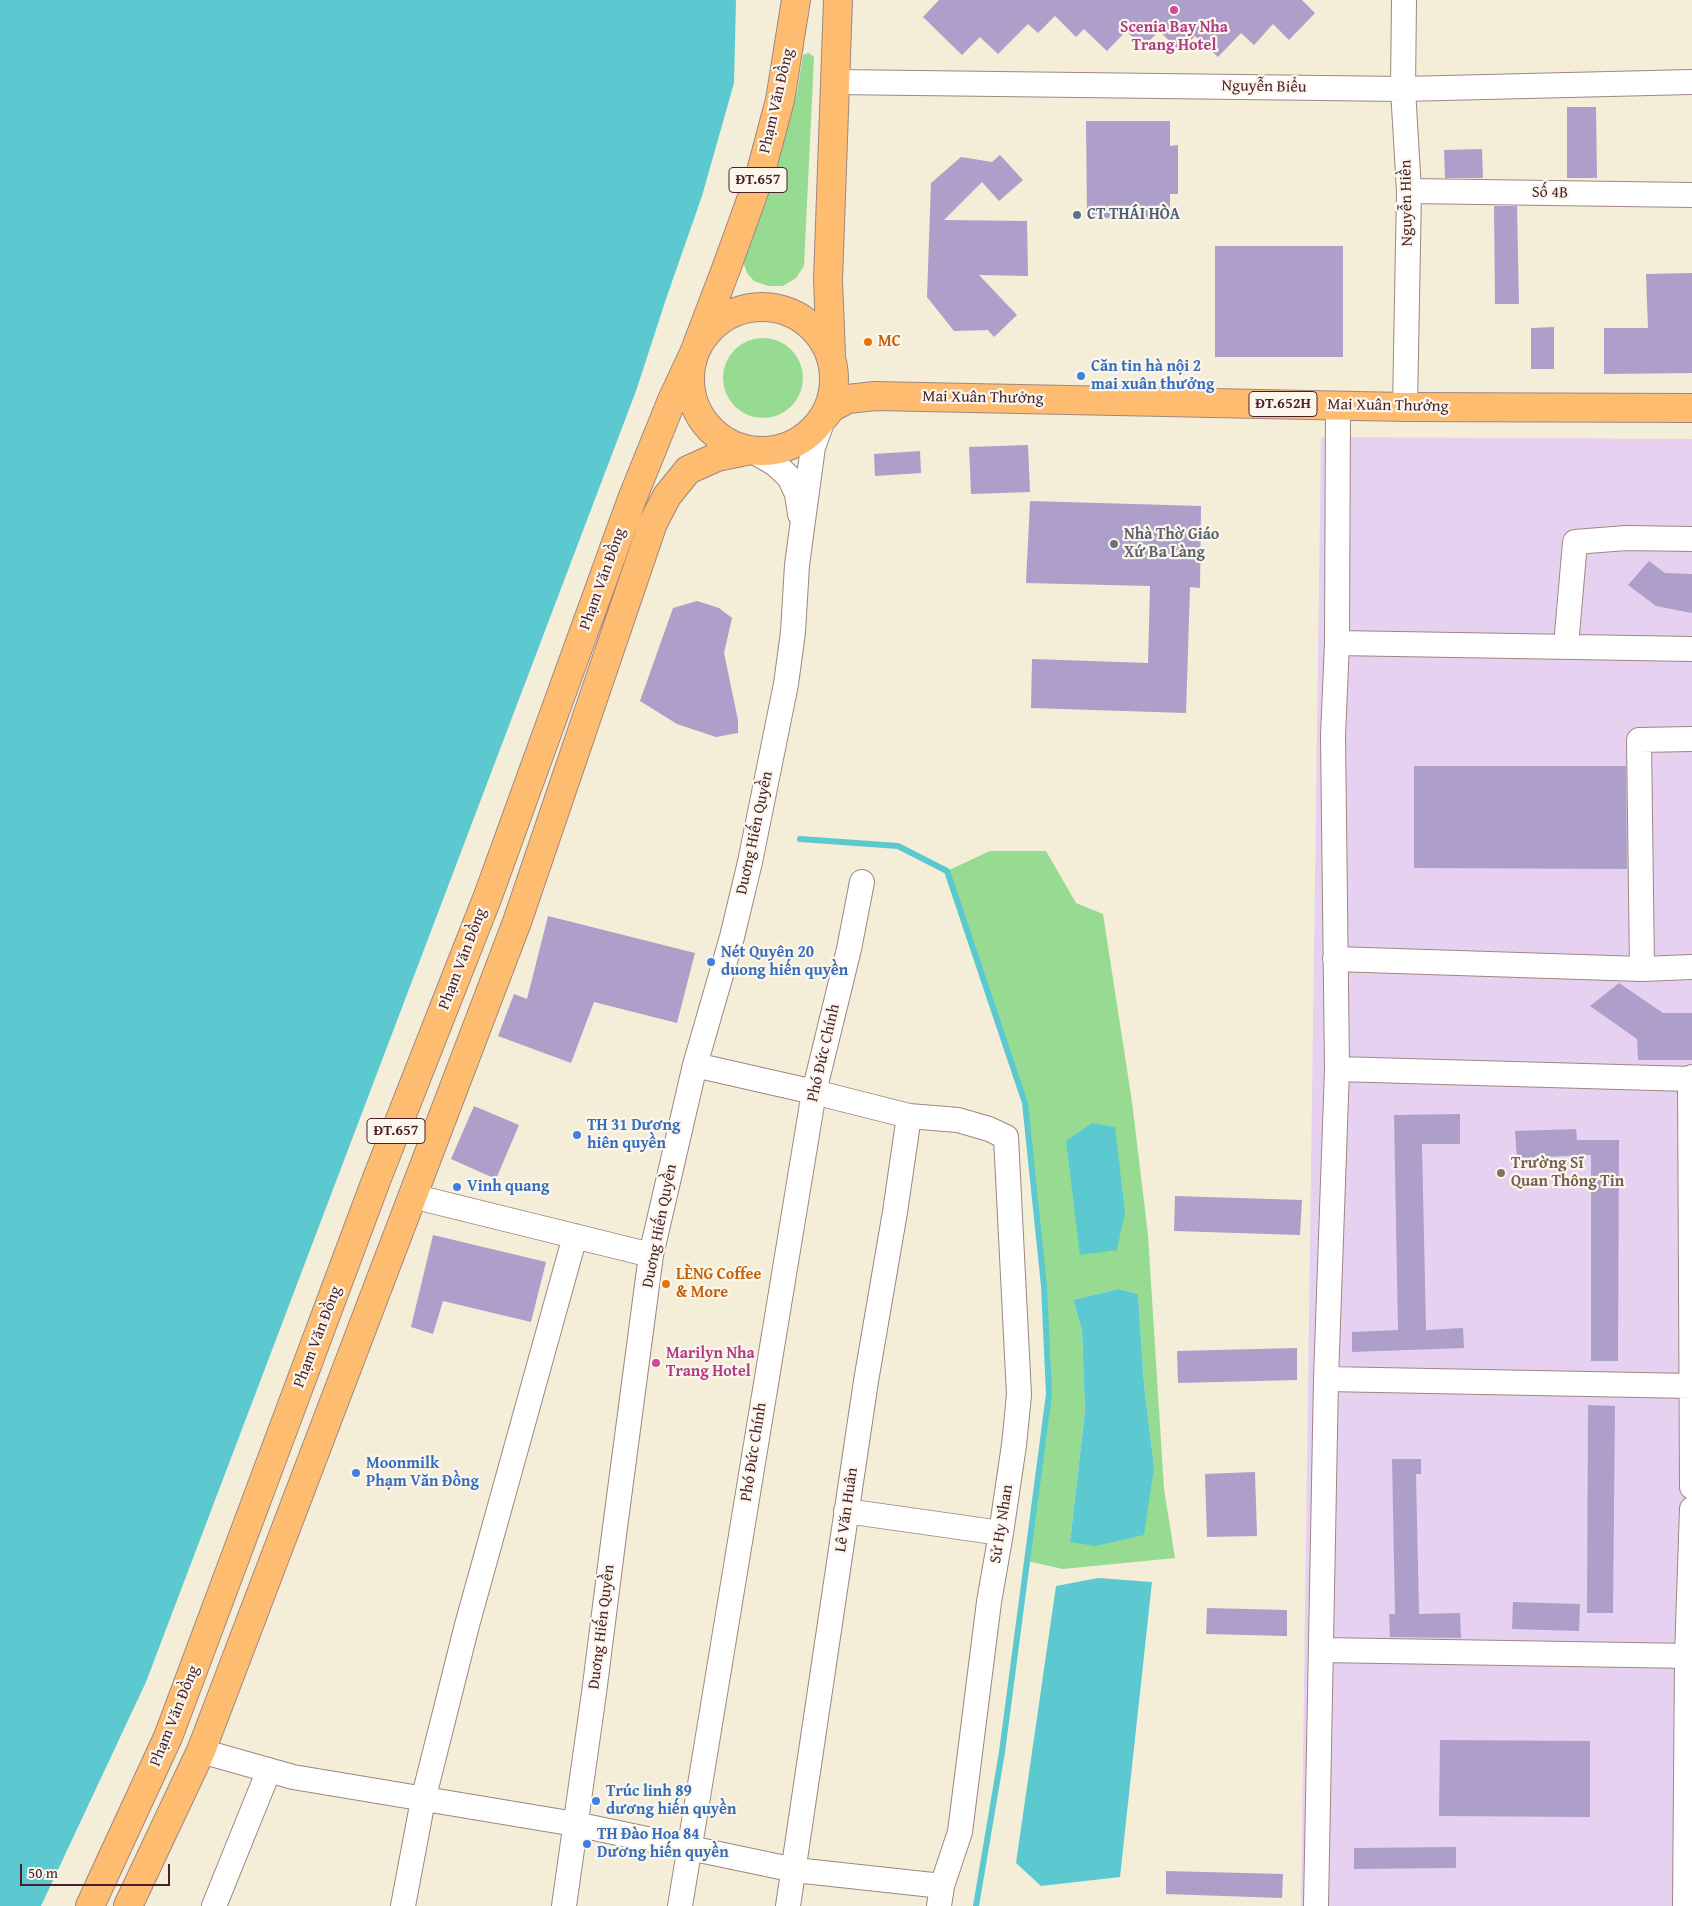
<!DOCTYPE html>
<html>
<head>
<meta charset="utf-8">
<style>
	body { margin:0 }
	#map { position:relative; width:1692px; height:1906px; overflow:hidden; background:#f4edd7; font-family:"Gentium Book Plus",serif }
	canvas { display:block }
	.scale { position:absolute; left:20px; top:1864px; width:150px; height:22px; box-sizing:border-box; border:2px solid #4a1f2b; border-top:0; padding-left:6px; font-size:15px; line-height:18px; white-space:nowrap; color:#4a1f2b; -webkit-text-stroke:4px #fbf7ec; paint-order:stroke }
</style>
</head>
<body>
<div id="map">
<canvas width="1692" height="1906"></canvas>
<div class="scale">50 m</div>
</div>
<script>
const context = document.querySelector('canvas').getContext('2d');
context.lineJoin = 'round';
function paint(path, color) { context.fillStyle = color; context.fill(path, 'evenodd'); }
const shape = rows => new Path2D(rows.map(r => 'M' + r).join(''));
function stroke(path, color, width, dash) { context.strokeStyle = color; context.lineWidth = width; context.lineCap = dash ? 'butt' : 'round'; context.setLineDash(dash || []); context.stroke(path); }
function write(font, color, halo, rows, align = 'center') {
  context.font = font + ' "Gentium Book Plus",serif'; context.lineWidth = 4.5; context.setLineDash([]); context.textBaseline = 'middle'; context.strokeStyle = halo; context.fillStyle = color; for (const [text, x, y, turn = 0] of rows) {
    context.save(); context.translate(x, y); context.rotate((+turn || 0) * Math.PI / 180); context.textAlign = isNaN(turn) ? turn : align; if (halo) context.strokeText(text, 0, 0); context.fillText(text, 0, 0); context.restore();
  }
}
paint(shape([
	[1321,437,1692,439,1692,1906,1301,1906]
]), '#e6d2f0');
paint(shape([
	[809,53,814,57,804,266,796,278,783,286,768,286,754,281,747,273,742,259,783,141,797,92,803,55],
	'723 378a40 40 0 1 1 80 0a40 40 0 1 1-80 0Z',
	[990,851,1046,851,1076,903,1103,914,1132,1102,1148,1235,1164,1489,1175,1558,1063,1569,1027,1561,1049,1394,1044,1286,1025,1103,947,871],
	[1118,1289,1138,1294,1144,1384,1154,1467,1070,1542,1085,1411,1082,1330,1073,1300]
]), '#97da91');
paint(shape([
	[0,0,736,0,734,83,702,196,667,296,636,391,146,1682,41,1906,0,1906],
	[1092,1123,1115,1127,1125,1212,1117,1250,1080,1255,1066,1141],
	[1118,1289,1138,1294,1144,1384,1154,1467,1144,1535,1095,1546,1070,1542,1085,1411,1082,1330,1073,1300],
	[1098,1578,1152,1582,1120,1877,1041,1886,1016,1863,1056,1586]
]), '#5cc9d1');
stroke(shape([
	[800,839,898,846,947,871,1025,1103,1044,1286,1049,1394,1002,1752,976,1906]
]), '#5cc9d1', 6);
paint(shape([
	[939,0,1302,0,1315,13,1289,40,1273,24,1254,45,1241,33,1218,57,1195,36,1180,51,1159,31,1143,47,1126,31,1107,51,1084,29,1076,37,1055,16,1038,33,1028,24,998,54,980,37,962,55,923,17],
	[1567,107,1596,107,1597,178,1567,178],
	[1086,121,1170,121,1170,146,1178,145,1178,194,1170,194,1170,218,1087,218],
	[1482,149,1483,178,1445,178,1444,150],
	[1000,155,1023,180,999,201,982,182,944,220,1027,221,1028,276,979,275,1017,315,994,337,988,330,954,331,927,297,931,183,961,157,992,162],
	[1494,206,1517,206,1519,304,1495,304],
	[1215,246,1343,246,1343,357,1215,357],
	[1692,273,1692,373,1604,374,1604,328,1648,328,1646,274],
	[1554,327,1554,369,1531,369,1531,328],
	[1028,445,1030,492,971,494,969,447],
	[920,451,921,473,875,476,874,454],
	[1030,501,1201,506,1200,588,1190,587,1186,713,1031,708,1032,659,1148,663,1150,586,1026,583],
	[1649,561,1665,573,1692,574,1692,613,1656,606,1628,585],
	[697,601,719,608,732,618,724,653,738,720,738,733,716,737,677,724,640,701,673,608],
	[1414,766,1626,766,1627,869,1414,868],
	[548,916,695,953,677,1023,594,1002,571,1063,498,1036,514,994,527,999],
	[1619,983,1663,1013,1692,1013,1692,1060,1638,1060,1637,1039,1590,1006],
	[474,1106,519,1125,496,1179,451,1159],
	[1460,1114,1460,1144,1422,1144,1426,1330,1463,1328,1464,1348,1352,1352,1352,1332,1398,1330,1394,1115],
	[1576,1129,1577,1140,1619,1140,1618,1361,1591,1361,1591,1155,1517,1158,1515,1131],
	[1175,1196,1302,1200,1300,1235,1174,1231],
	[433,1235,546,1262,531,1322,443,1301,433,1334,411,1327],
	[1297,1348,1297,1380,1178,1383,1177,1351],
	[1588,1405,1615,1406,1613,1613,1587,1613],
	[1392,1459,1421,1459,1421,1474,1416,1474,1419,1614,1460,1613,1461,1638,1390,1637,1389,1614,1395,1614],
	[1255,1472,1257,1536,1207,1537,1205,1474],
	[1513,1602,1580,1604,1579,1631,1512,1629],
	[1207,1608,1287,1610,1287,1636,1206,1634],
	[1440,1740,1590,1741,1590,1817,1439,1816],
	[1456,1847,1456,1868,1354,1869,1354,1848],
	[1166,1871,1283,1874,1282,1898,1166,1894]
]), '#ad9eca');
const minor = shape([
	[1404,0,1403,89,1409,191,1405,407],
	[835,82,1403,89,1692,82],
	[1409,191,1692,195],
	[751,450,775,464,789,477,797,494,800,514],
	[1337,643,1692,649],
	[1566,646,1575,542,1626,538,1692,539],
	[1335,959,1642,969,1692,967],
	[1642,969,1639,740,1692,739],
	[695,1065,814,1092,909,1116,958,1120,989,1129,1006,1137,1019,1395,1014,1445,1001,1533,989,1602,960,1832,942,1886,939,1906],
	[1337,1069,1690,1079],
	[1692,1077,1690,1079,1692,1487],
	[412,1196,651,1255],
	[1326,1379,1692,1386],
	[846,1511,1001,1533],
	[1322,1650,1692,1656],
	[201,1751,293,1777,575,1824,795,1870,942,1886],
	[214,1906,269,1770],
	[403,1906,423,1800,467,1625,575,1236],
	[564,1906,594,1693,614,1535,651,1255,695,1065,732,937,750,862,786,684,793,632,797,565,813,447,824,417],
	[680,1906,814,1092,849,949,862,882],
	[788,1906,866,1381,895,1212,909,1116],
	[1316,1906,1326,1379,1337,1069,1333,736,1337,643,1338,405],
	[1685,1906,1687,1656,1692,1509]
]);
const major = shape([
	'690 379a72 72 0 1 1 144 0a72 72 0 1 1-144 0Z',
	[831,355,828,280,838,0],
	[825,416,831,408,848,399,875,396,1405,407,1692,408],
	[90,1906,168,1737,377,1178,488,896,632,499,672,400,694,353,726,269,760,175,780,100,796,0],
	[128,1906,201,1751,517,922,653,523,667,496,688,470,717,457,751,450]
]);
stroke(minor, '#9f8681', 26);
stroke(major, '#9f8681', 30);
stroke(minor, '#fff', 24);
stroke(major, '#fdbc70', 28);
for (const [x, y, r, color] of [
	[1174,10,5,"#d1479c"],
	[1077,215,5,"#5c6f8a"],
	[868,342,5,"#e8710a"],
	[1081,376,5,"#3f7fe0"],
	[1114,544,5,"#6b7280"],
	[711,962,5,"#3f7fe0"],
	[577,1135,5,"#3f7fe0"],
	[1501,1173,5,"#8d6e63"],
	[457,1187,5,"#3f7fe0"],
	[666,1284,5,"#e8710a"],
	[656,1363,5,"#d1479c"],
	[356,1473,5,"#3f7fe0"],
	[596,1801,5,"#3f7fe0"],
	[587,1844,5,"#3f7fe0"]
]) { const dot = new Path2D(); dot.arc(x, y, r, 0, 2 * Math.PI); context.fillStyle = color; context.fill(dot); stroke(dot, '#fbf7ec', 2); }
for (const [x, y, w] of [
	[758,180,58],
	[1283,404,68],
	[396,1131,58]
]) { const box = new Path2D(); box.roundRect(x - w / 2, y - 12.5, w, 25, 4); context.fillStyle = '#fbf7ec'; context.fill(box); stroke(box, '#4a1f2b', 1); }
write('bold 15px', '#4a1f2b', null, [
	["ĐT.657",758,180],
	["ĐT.652H",1283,404],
	["ĐT.657",396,1131]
]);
write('bold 16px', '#b23c85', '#fbf7ec', [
	["Scenia Bay Nha",1174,28],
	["Trang Hotel",1174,46],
	["Marilyn Nha",666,1354,"left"],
	["Trang Hotel",666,1372,"left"]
]);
write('16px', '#4a1f2b', '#fbf7ec', [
	["Nguyễn Biểu",1264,87,1],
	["Phạm Văn Đồng",777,101,-77],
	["Số 4B",1550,193,1],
	["Nguyễn Hiền",1407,203,-91],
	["Mai Xuân Thưởng",983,398,1],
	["Mai Xuân Thưởng",1388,406,1],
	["Phạm Văn Đồng",603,579,-70],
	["Duơng Hiến Quyền",755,833,-78],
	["Phạm Văn Đồng",463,959,-69],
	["Phó Đức Chính",824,1053,-77],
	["Duơng Hiến Quyền",660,1226,-79],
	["Phạm Văn Đồng",318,1337,-69],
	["Phó Đức Chính",754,1452,-81],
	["Lê Văn Huân",847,1510,-82],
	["Sử Hy Nhan",1002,1524,-81],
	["Duơng Hiến Quyền",602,1627,-83],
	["Phạm Văn Đồng",175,1716,-68]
]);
write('bold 16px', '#4e5e75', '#fbf7ec', [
	["CT THÁI HÒA",1087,215]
], 'left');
write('bold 16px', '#c56008', '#fbf7ec', [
	["MC",878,342],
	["LÈNG Coffee",676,1275],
	["& More",676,1293]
], 'left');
write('bold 16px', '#366cbe', '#fbf7ec', [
	["Căn tin hà nội 2",1091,367],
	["mai xuân thưởng",1091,385],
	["Nét Quyên 20",721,953],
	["duong hiến quyền",721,971],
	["TH 31 Dương",587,1126],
	["hiên quyền",587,1144],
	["Vinh quang",467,1187],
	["Moonmilk",366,1464],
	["Phạm Văn Đồng",366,1482],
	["Trúc linh 89",606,1792],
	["dương hiến quyền",606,1810],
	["TH Đào Hoa 84",597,1835],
	["Dương hiến quyền",597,1853]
], 'left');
write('bold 16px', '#5b616d', '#fbf7ec', [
	["Nhà Thờ Giáo",1124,535],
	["Xứ Ba Làng",1124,553]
], 'left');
write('bold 16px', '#785e54', '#fbf7ec', [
	["Trường Sĩ",1511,1164],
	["Quan Thông Tin",1511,1182]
], 'left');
</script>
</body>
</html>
